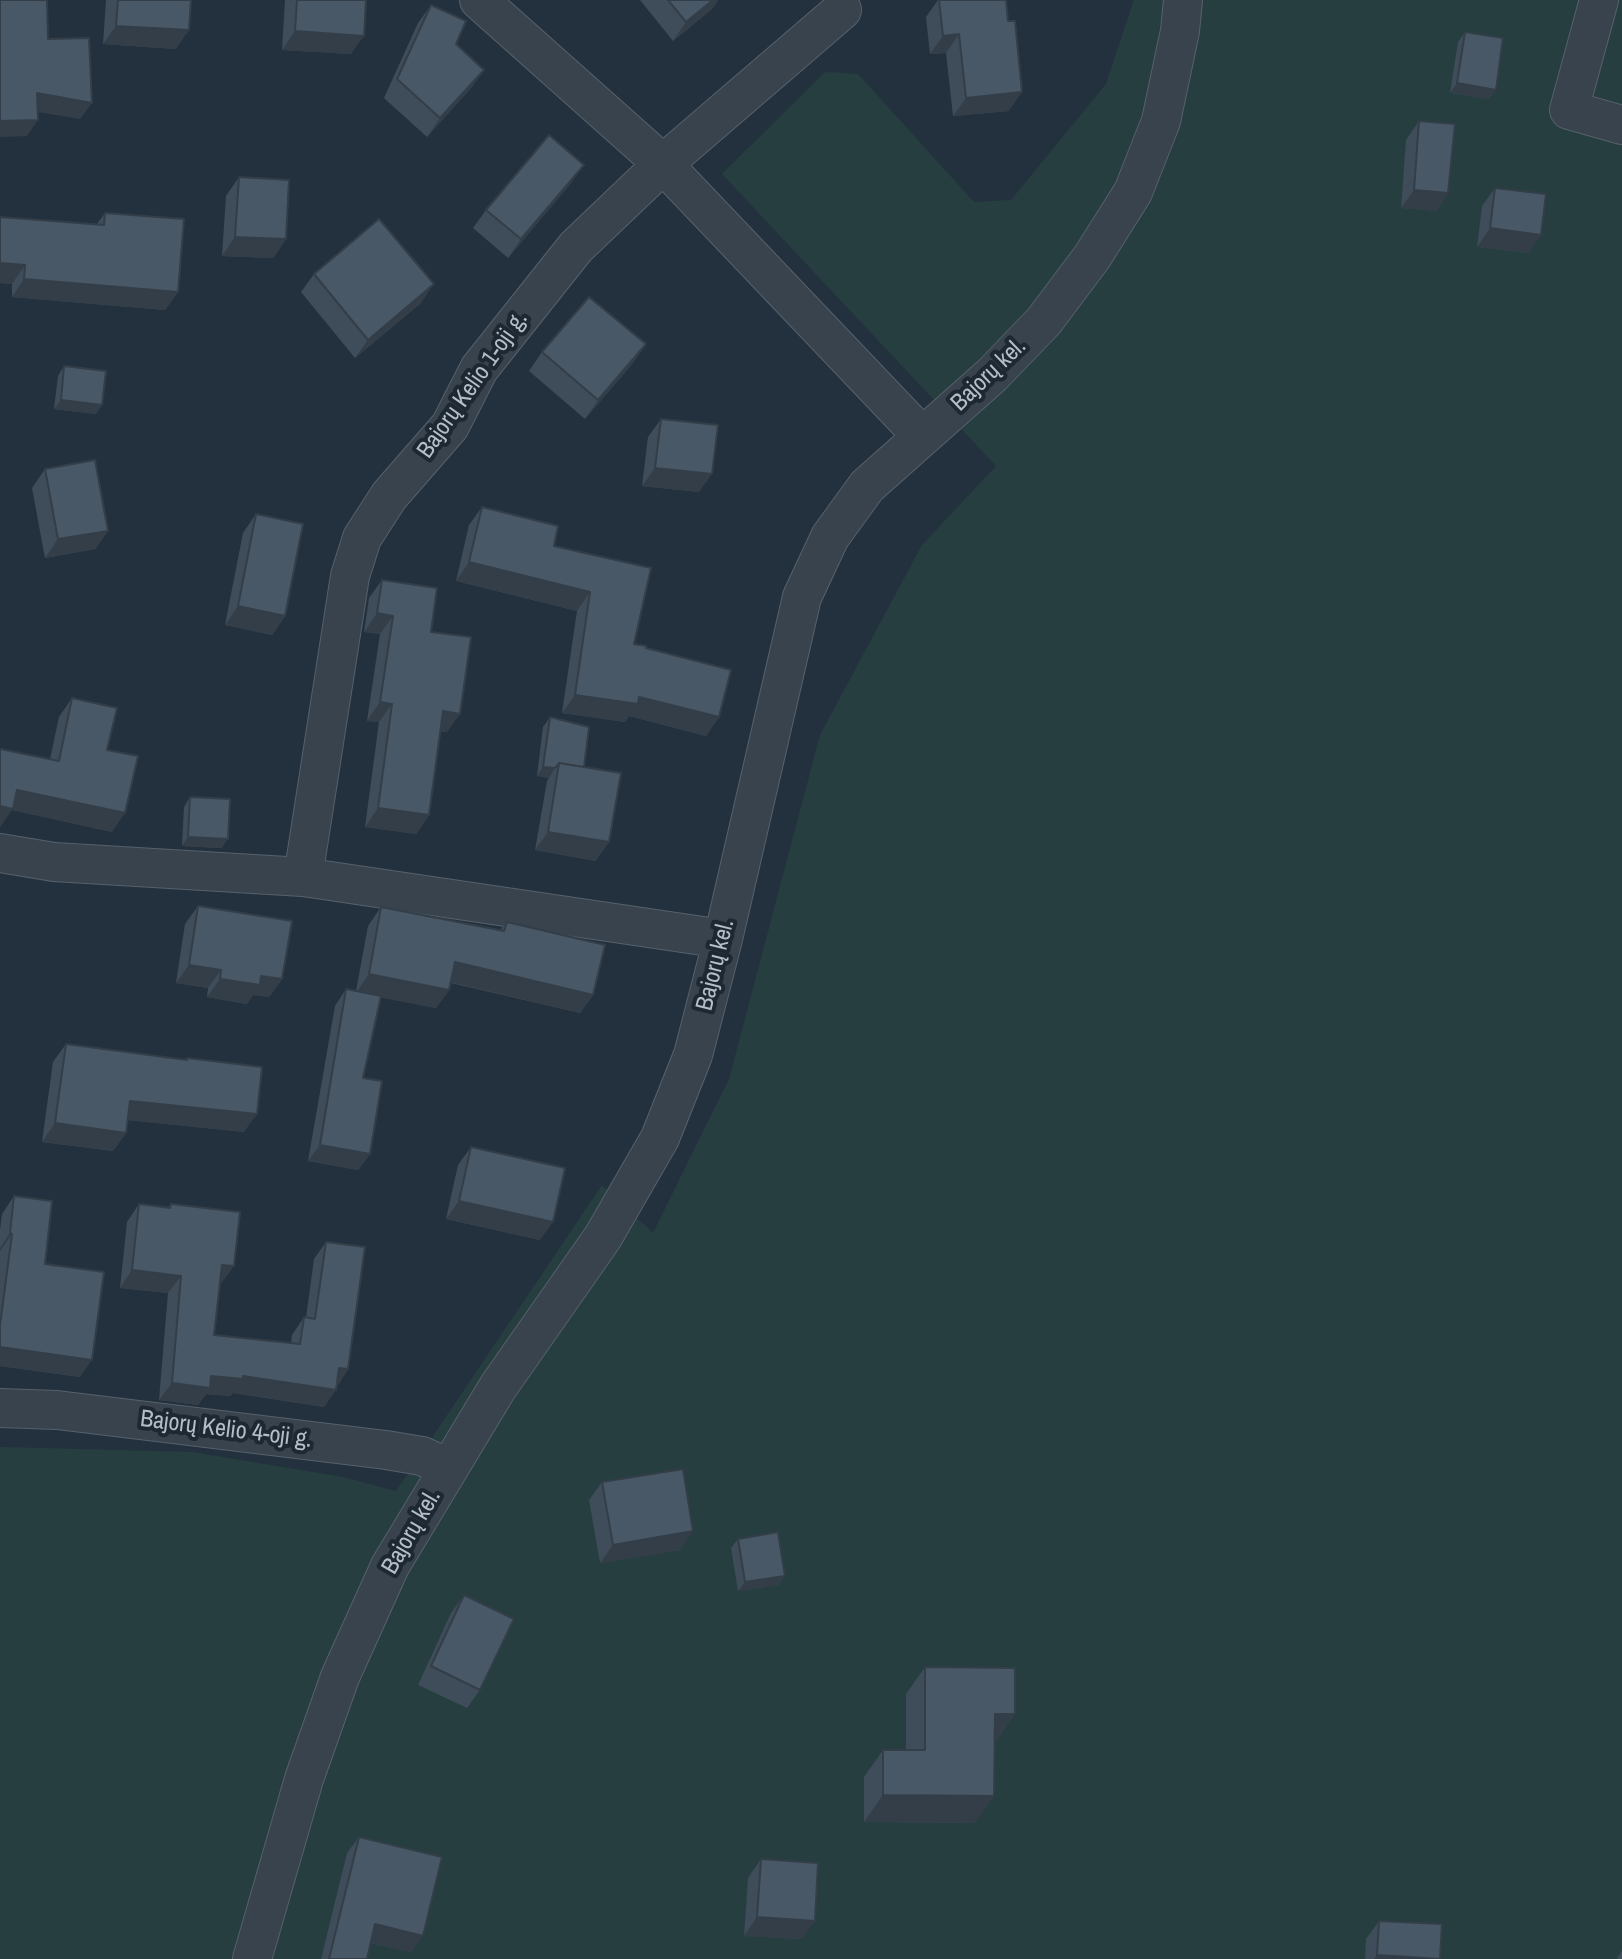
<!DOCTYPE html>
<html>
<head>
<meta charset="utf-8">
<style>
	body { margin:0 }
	canvas { display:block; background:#23313e }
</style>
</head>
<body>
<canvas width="1622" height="1959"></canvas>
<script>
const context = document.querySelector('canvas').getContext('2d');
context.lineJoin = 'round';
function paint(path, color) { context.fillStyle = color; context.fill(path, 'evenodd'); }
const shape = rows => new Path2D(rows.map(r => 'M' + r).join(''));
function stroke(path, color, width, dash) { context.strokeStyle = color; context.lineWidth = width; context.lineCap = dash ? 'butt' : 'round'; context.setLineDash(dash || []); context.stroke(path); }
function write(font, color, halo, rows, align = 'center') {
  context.font = font + ' "Archivo Narrow",sans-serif'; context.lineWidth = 8; context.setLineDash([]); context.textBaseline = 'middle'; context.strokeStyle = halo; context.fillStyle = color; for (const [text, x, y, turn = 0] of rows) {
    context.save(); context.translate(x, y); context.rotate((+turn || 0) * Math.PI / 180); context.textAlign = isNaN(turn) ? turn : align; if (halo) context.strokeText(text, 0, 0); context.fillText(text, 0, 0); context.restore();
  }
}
paint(shape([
	[1134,0,1622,0,1622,1959,0,1959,0,1447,192,1452,343,1477,396,1491,602,1185,653,1233,729,1079,820,735,922,545,996,466,722,174,825,72,858,74,974,202,1011,200,1106,84]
]), '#263e3f');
const minor = shape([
	[479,0,663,164,922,436],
	[1599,0,1569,110,1622,125],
	[0,853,54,862,303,877,723,939],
	[303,877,350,576,362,538,389,496,450,426,479,369,576,247,663,164,842,10],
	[0,1408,57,1410,386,1450,422,1456,448,1468],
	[252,1959,304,1779,340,1677,390,1566,498,1387,603,1237,660,1138,693,1055,723,939,802,597,830,537,867,486,992,375,1044,321,1092,257,1133,192,1161,121,1180,31,1183,0]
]);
stroke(minor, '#56616c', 40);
stroke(minor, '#38434e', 38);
paint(shape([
	[106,0,191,0,176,49,103,44],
	[285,0,366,0,351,54,282,50],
	[640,0,718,0,712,9,673,41],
	[938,0,1006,0,1009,111,953,116,946,53,930,54,926,17],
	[431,5,456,44,484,70,471,88,427,137,384,98,418,23],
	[1465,32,1496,90,1489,99,1450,93,1458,42],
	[1419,121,1448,193,1436,211,1401,208,1406,140],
	[239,177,286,239,273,258,222,256,226,196],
	[571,183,508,258,473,228,486,210],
	[1495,188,1541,235,1528,253,1477,247,1482,206],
	[105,213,178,292,165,310,12,297,12,284,0,283,0,217,97,224],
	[314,274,421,303,355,358,301,292],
	[646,344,633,363,585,419,529,371,542,352],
	[64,366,96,414,54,409,58,376],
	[661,419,699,492,642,486,648,437],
	[45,469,108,531,95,549,45,558,32,488],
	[482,507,554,546,634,644,646,648,719,717,706,736,629,716,625,722,562,713,577,611,456,581,469,525],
	[256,514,285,616,272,635,225,625,243,533],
	[382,580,431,632,447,732,440,731,429,815,416,834,365,827,379,722,367,721,380,634,364,632,369,598],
	[72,698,107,750,112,832,12,810,0,749,50,759,59,717],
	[550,717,584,767,596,861,535,850,547,781,549,778,537,776,543,727],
	[190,797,222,848,182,846,184,807],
	[198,906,282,979,269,997,253,995,247,1004,207,997,208,988,176,983,185,924],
	[381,907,500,930,507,922,593,995,580,1013,451,983,449,990,436,1008,380,997,363,1078,370,1154,358,1170,308,1161,335,1006,346,989,356,991,368,926],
	[66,1044,186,1060,187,1058,244,1132,128,1120,126,1133,113,1151,42,1142,53,1062],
	[471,1147,540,1240,446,1219,458,1165],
	[14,1196,45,1264,80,1377,0,1366,0,1230,2,1214],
	[139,1204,168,1208,171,1204,221,1284,220,1283,214,1335,291,1343,292,1335,304,1317,306,1318,314,1259,326,1242,348,1369,324,1407,233,1393,230,1396,206,1394,198,1405,159,1400,168,1293,120,1288,127,1222],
	[602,1482,680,1550,600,1563,589,1500],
	[738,1539,779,1585,738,1591,731,1548],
	[464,1595,480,1690,467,1708,418,1685,451,1613],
	[925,1667,1015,1714,996,1741,994,1741,975,1823,864,1822,864,1777,883,1750,906,1750,906,1694],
	[359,1837,411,1952,370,1943,367,1959,321,1959,347,1853],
	[761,1859,802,1939,744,1936,748,1878],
	[1379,1921,1440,1959,1365,1959,1366,1939],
	[1622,1951,1622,1959,1618,1959,1617,1958]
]), '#3f4c59');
paint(shape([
	[713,0,718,0,712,9,673,41,686,22],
	[116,26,189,30,176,49,103,44],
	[295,31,364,36,351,54,282,50],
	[959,34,946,53,930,54,943,36],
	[484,70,471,88,427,137,440,118],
	[1457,83,1496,90,1489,99,1450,93],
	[1022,92,1009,111,953,116,966,98],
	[37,93,92,103,80,119,25,110],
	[38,120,27,136,0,137,0,121],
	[584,165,571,183,508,258,521,239],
	[1414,190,1448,193,1436,211,1401,208],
	[1490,228,1541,235,1528,253,1477,247],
	[235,237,286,239,273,258,222,256],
	[0,263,25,265,12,284,0,283],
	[24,279,178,292,165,310,12,297],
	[434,284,421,303,355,358,368,340],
	[646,344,633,363,585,419,598,400],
	[61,400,102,405,96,414,54,409],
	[655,468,712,474,699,492,642,486],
	[108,531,95,549,45,558,58,539],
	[469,562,590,592,577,611,456,581],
	[238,606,285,616,272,635,225,625],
	[377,613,393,616,380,634,364,632],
	[575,695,639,697,719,717,706,736,629,716,625,722,562,713],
	[380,702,392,704,379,722,367,721],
	[443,711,460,714,447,732,430,730],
	[543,767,555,768,549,778,537,776],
	[17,790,125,813,112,832,12,810,0,827,0,806],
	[378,808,429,815,416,834,365,827],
	[548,832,609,842,596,861,535,850],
	[188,837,228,839,222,848,182,846],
	[455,962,593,995,580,1013,442,980],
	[189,965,221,970,208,988,176,983],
	[369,974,449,990,436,1008,356,993],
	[261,976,282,979,269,997,253,995,247,1004,207,997,220,979],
	[130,1101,257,1114,244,1132,117,1119],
	[55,1123,126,1133,113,1151,42,1142],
	[320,1145,370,1154,358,1170,308,1161],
	[459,1201,553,1222,540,1240,446,1219],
	[10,1233,12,1234,0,1251,0,1248],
	[222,1265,234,1266,221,1284,210,1282],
	[132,1270,181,1276,168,1293,120,1288],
	[0,1347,92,1360,80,1377,0,1366],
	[339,1368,348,1369,336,1387],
	[211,1376,243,1376,336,1390,324,1407,233,1393,230,1396,206,1394,198,1405,159,1400,172,1383],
	[693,1531,680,1550,600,1563,613,1545],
	[785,1576,779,1585,738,1591,745,1582],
	[995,1714,1015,1714,996,1741,976,1741],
	[883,1795,994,1796,975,1823,864,1822],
	[757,1917,815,1921,802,1939,744,1936],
	[375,1924,423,1936,411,1952,363,1941],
	[1377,1955,1435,1959,1374,1959]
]), '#333e48');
const building = shape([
	[0,0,47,0,48,39,89,38,92,103,37,93,38,120,0,121,0,0],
	[118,0,191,0,189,30,116,26,118,0],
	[297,0,366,0,364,36,295,31,297,0],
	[668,0,713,0,686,22,668,0],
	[939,0,1006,0,1008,21,1015,21,1022,92,966,98,959,34,943,36,939,0],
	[431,5,466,21,456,44,484,70,440,118,397,79,431,5],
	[1465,32,1503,38,1496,90,1457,83,1465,32],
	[1419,121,1455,124,1448,193,1414,190,1419,121],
	[549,135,584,165,521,239,486,210,549,135],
	[239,177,289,180,286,239,235,237,239,177],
	[1495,188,1546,194,1541,235,1490,228,1495,188],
	[105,213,184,219,178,292,24,279,25,265,0,263,0,217,104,225,105,213],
	[379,219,434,284,368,340,314,274,379,219],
	[589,297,646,344,598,400,542,352,589,297],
	[64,366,106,371,102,405,61,400,64,366],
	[661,419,718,425,712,474,655,468,661,419],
	[95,460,108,531,58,539,45,469,95,460],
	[482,507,558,526,554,546,651,568,634,644,646,646,646,648,731,670,719,717,639,697,638,704,575,695,590,592,469,562,482,507],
	[256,514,303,524,285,616,238,606,256,514],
	[382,580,437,588,431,632,471,637,460,714,443,711,429,815,378,808,392,704,380,702,393,616,377,613,382,580],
	[72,698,117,708,107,750,138,756,125,813,17,790,13,809,0,806,0,749,59,761,72,698],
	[550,717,589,727,584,767,559,763,555,768,543,767,550,717],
	[559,763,621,773,609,842,548,832,559,763],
	[190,797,230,799,228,839,188,837,190,797],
	[198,906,292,921,282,979,261,976,260,985,220,979,221,970,189,965,198,906],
	[381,907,504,931,507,922,605,945,593,995,455,962,449,990,369,974,381,907],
	[346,989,381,996,363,1078,382,1081,370,1154,320,1145,346,989],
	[66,1044,187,1060,187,1058,262,1067,257,1114,130,1101,126,1133,55,1123,66,1044],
	[471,1147,565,1168,553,1222,459,1201,471,1147],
	[14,1196,52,1201,45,1264,104,1272,92,1360,0,1347,0,1325,12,1234,10,1233,14,1196],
	[139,1204,170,1208,171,1204,240,1212,234,1266,222,1265,214,1335,300,1344,304,1317,315,1319,326,1242,365,1247,348,1369,339,1368,336,1390,243,1376,243,1379,211,1376,210,1388,172,1383,181,1276,132,1270,139,1204],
	[683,1469,693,1531,613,1545,602,1482,683,1469],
	[778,1532,785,1576,745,1582,738,1539,778,1532],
	[464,1595,514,1619,480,1690,431,1666,464,1595],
	[925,1667,1015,1668,1015,1714,995,1714,994,1796,883,1795,883,1750,925,1750,925,1667],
	[359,1837,442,1857,423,1936,375,1924,367,1959,329,1959,359,1837],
	[761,1859,818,1863,815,1921,757,1917,761,1859],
	[1379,1921,1442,1924,1440,1959,1377,1955,1379,1921]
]);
paint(building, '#495867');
stroke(building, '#333e48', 2);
write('24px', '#b3bec9', '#1d2833', [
	["Bajorų kel.",989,375,-44],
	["Bajorų Kelio 1-oji g.",473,385,-55],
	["Bajorų kel.",716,965,-76],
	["Bajorų Kelio 4-oji g.",226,1430,7],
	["Bajorų kel.",412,1532,-60]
]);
</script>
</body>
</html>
